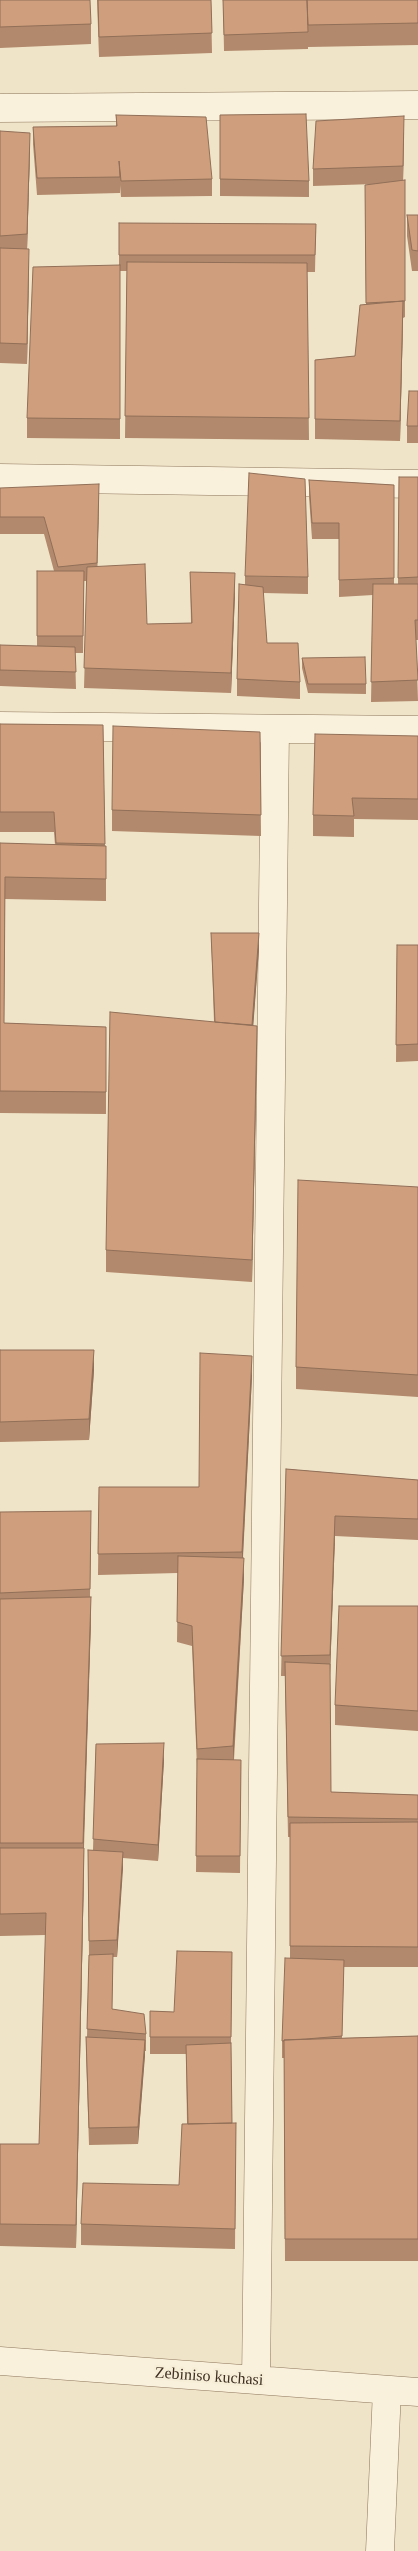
<!DOCTYPE html>
<html>
<head>
<meta charset="utf-8">
<style>
	body { margin:0 }
	canvas { display:block; background:#f0e4c8 }
</style>
</head>
<body>
<canvas width="418" height="2551"></canvas>
<script>
const context = document.querySelector('canvas').getContext('2d');
context.lineJoin = 'round';
const shape = rows => new Path2D(rows.map(r => 'M' + r).join(''));
function stroke(path, color, width, dash) { context.strokeStyle = color; context.lineWidth = width; context.lineCap = dash ? 'butt' : 'round'; context.setLineDash(dash || []); context.stroke(path); }
function paint(path, color) { context.fillStyle = color; context.fill(path, 'evenodd'); }
function write(font, color, halo, rows, align = 'center') {
  context.font = font + ' Georgia,serif'; context.lineWidth = 5; context.setLineDash([]); context.textBaseline = 'middle'; context.strokeStyle = halo; context.fillStyle = color; for (const [text, x, y, turn = 0] of rows) {
    context.save(); context.translate(x, y); context.rotate((+turn || 0) * Math.PI / 180); context.textAlign = isNaN(turn) ? turn : align; if (halo) context.strokeText(text, 0, 0); context.fillText(text, 0, 0); context.restore();
  }
}
const minor = shape([
	[0,108,418,105],
	[0,478,418,484],
	[0,726,418,730],
	[0,2361,418,2392],
	[256,2380,275,730],
	[380,2551,387,2390]
]);
stroke(minor, '#8d765c', 29);
stroke(minor, '#faf1dc', 28);
paint(shape([
	[0,0,91,24,91,44,0,48],
	[97,0,211,0,212,53,99,57],
	[223,0,418,0,418,45,308,47,308,49,224,51],
	[116,115,212,179,212,196,121,197,120,185,120,193,37,195,33,144,33,127,116,126],
	[220,115,309,181,309,197,220,196],
	[0,131,30,150,27,249,29,269,27,364,0,363],
	[404,133,403,180,405,180,405,317,403,318,400,441,315,439,315,360,355,356,366,305,365,185,374,184,313,186,313,169],
	[407,215,418,215,418,271,412,271,407,236],
	[119,223,316,224,315,272,307,272,309,440,125,438,127,271,120,271,120,439,27,438,27,418,119,265],
	[418,391,418,443,407,443,407,426],
	[399,477,418,477,418,640,416,640,418,701,371,702,373,595,339,597,339,539,312,539,309,497,309,480,394,485,394,584,398,584],
	[0,488,99,501,97,566,147,624,191,623,190,572,235,593,231,693,84,688,87,581,84,581,83,653,75,653,76,689,0,686,0,645,37,646,37,571,54,571,44,534,0,534],
	[245,576,308,577,308,594,263,593,267,643,300,682,300,699,237,696,237,679,245,585],
	[302,658,366,684,366,694,308,693,302,668],
	[0,724,103,725,105,846,106,846,106,901,5,899,4,1023,106,1027,106,1114,0,1113,0,843,55,845,54,832,0,832],
	[260,732,261,836,112,831,112,810],
	[418,736,418,820,354,819,354,837,313,836,313,815],
	[211,933,259,949,253,1025,257,1048,252,1282,106,1272,106,1250,214,1022],
	[397,945,418,945,418,1061,396,1062],
	[418,1187,418,1397,296,1389,296,1367],
	[0,1350,94,1370,89,1440,0,1442],
	[252,1376,243,1558,244,1578,234,1760,241,1760,240,1873,196,1872,197,1768,192,1646,177,1642,178,1573,98,1575,99,1487,199,1487],
	[286,1469,418,1480,418,1540,335,1536,330,1675,331,1792,418,1795,418,1967,344,1967,342,2038,418,2036,418,2261,285,2261,284,2058,282,2058,282,2041,290,1958,290,1837,288,1837,285,1676,281,1676],
	[0,1512,91,1532,90,1597,91,1619,84,1848,84,1870,76,2248,0,2246,0,2144,39,2144,46,1935,0,1936],
	[418,1606,418,1731,335,1725,335,1705],
	[96,1744,164,1760,158,1861,123,1858,117,1957,113,1957,112,2009,146,2034,146,2051,145,2051,138,2144,89,2145,86,2053,86,2037,87,2037,89,1958,88,1850,93,1850],
	[232,1952,231,2043,232,2123,236,2123,235,2249,81,2245,81,2224,179,2185,187,2124,186,2054,150,2054,150,2011,174,2012]
]), '#b2896c');
paint(shape([
	[404,116,404,133,403,183,403,166],
	[30,133,30,150,27,251,27,234],
	[29,249,29,269,27,364,27,344],
	[403,301,403,321,400,441,400,421],
	[99,484,99,501,97,580,97,563],
	[235,573,235,593,231,693,231,673],
	[259,933,259,949,252,1043,252,1026],
	[257,1026,257,1048,252,1282,252,1260],
	[94,1350,94,1370,89,1440,89,1419],
	[252,1356,252,1376,242,1572,242,1552],
	[335,1516,335,1536,330,1675,330,1655],
	[244,1558,244,1578,233,1766,233,1746],
	[91,1597,91,1619,83,1865,83,1843],
	[164,1743,164,1760,158,1861,158,1845],
	[84,1848,84,1870,76,2248,76,2225],
	[123,1852,123,1869,117,1957,117,1940],
	[145,2040,145,2056,138,2144,138,2127]
]), '#916f58');
const building = shape([
	[0,0,90,0,91,24,0,27,0,0],
	[98,0,211,0,212,33,99,37,98,0],
	[223,0,307,0,308,32,224,35,223,0],
	[307,0,418,0,418,23,308,25,307,0],
	[306,114,309,181,220,179,220,115,306,114],
	[116,115,206,117,212,179,121,181,119,161,120,177,37,178,33,127,117,126,116,115],
	[404,116,403,166,313,169,316,121,404,116],
	[0,131,30,133,27,234,0,236,0,131],
	[405,180,405,301,366,303,365,185,405,180],
	[407,215,418,215,418,251,412,250,407,215],
	[119,223,316,224,315,255,119,255,119,223],
	[0,248,29,249,27,344,0,343,0,248],
	[127,262,307,263,309,418,125,416,127,262],
	[120,265,120,419,27,418,33,267,120,265],
	[403,301,400,421,315,419,315,360,355,356,360,305,403,301],
	[409,391,418,391,418,426,407,426,409,391],
	[249,473,305,479,308,577,245,576,249,473],
	[399,477,418,477,418,577,398,578,399,477],
	[309,480,394,485,394,578,339,580,339,523,312,523,309,480],
	[99,484,97,563,58,567,44,517,0,517,0,488,99,484],
	[145,564,147,624,192,623,190,572,235,573,231,673,84,668,87,567,145,564],
	[37,571,84,571,83,636,37,636,37,571],
	[239,584,263,587,267,643,298,643,300,682,237,679,239,584],
	[373,584,418,584,418,620,415,620,418,680,371,682,373,584],
	[0,645,75,647,76,672,0,670,0,645],
	[365,657,366,684,308,684,302,658,365,657],
	[0,724,103,725,105,844,56,843,54,812,0,812,0,724],
	[113,726,260,732,261,815,112,810,113,726],
	[315,734,418,736,418,799,352,798,354,816,313,815,315,734],
	[0,843,106,846,106,879,5,877,4,1023,106,1027,106,1092,0,1091,0,843],
	[211,933,259,933,252,1025,215,1022,211,933],
	[397,945,418,945,418,1044,396,1045,397,945],
	[110,1012,257,1026,252,1260,106,1250,110,1012],
	[298,1180,418,1187,418,1375,296,1367,298,1180],
	[0,1350,94,1350,89,1419,0,1422,0,1350],
	[200,1353,252,1356,242,1552,98,1554,99,1487,199,1487,200,1353],
	[286,1469,418,1480,418,1519,335,1516,330,1655,281,1656,286,1469],
	[91,1511,90,1589,0,1593,0,1512,91,1511],
	[178,1556,244,1558,233,1746,197,1749,192,1626,177,1622,178,1556],
	[91,1597,83,1843,0,1843,0,1599,91,1597],
	[339,1606,418,1606,418,1711,335,1705,339,1606],
	[285,1662,330,1664,331,1792,418,1795,418,1819,288,1817,285,1662],
	[164,1743,158,1845,93,1839,96,1744,164,1743],
	[197,1759,241,1760,240,1856,196,1856,197,1759],
	[418,1822,418,1947,290,1946,290,1823,418,1822],
	[0,1848,84,1848,76,2225,0,2224,0,2144,39,2144,46,1913,0,1914,0,1848],
	[88,1850,123,1852,117,1940,89,1941,88,1850],
	[177,1951,232,1952,231,2037,150,2037,150,2011,174,2012,177,1951],
	[113,1954,112,2009,144,2014,146,2034,87,2029,89,1955,113,1954],
	[285,1958,344,1960,342,2036,306,2039,284,2040,284,2041,282,2041,285,1958],
	[418,2036,418,2239,285,2239,284,2040,418,2036],
	[86,2037,145,2040,138,2127,89,2128,86,2037],
	[231,2043,232,2123,188,2124,186,2045,231,2043],
	[236,2123,235,2229,81,2224,83,2183,179,2185,182,2124,236,2123]
]);
paint(building, '#cf9f7d');
stroke(building, '#916f58', 1);
write('16px', '#3d2e20', '#f7eed8', [
	["Zebiniso kuchasi",209,2377,4]
]);
</script>
</body>
</html>
